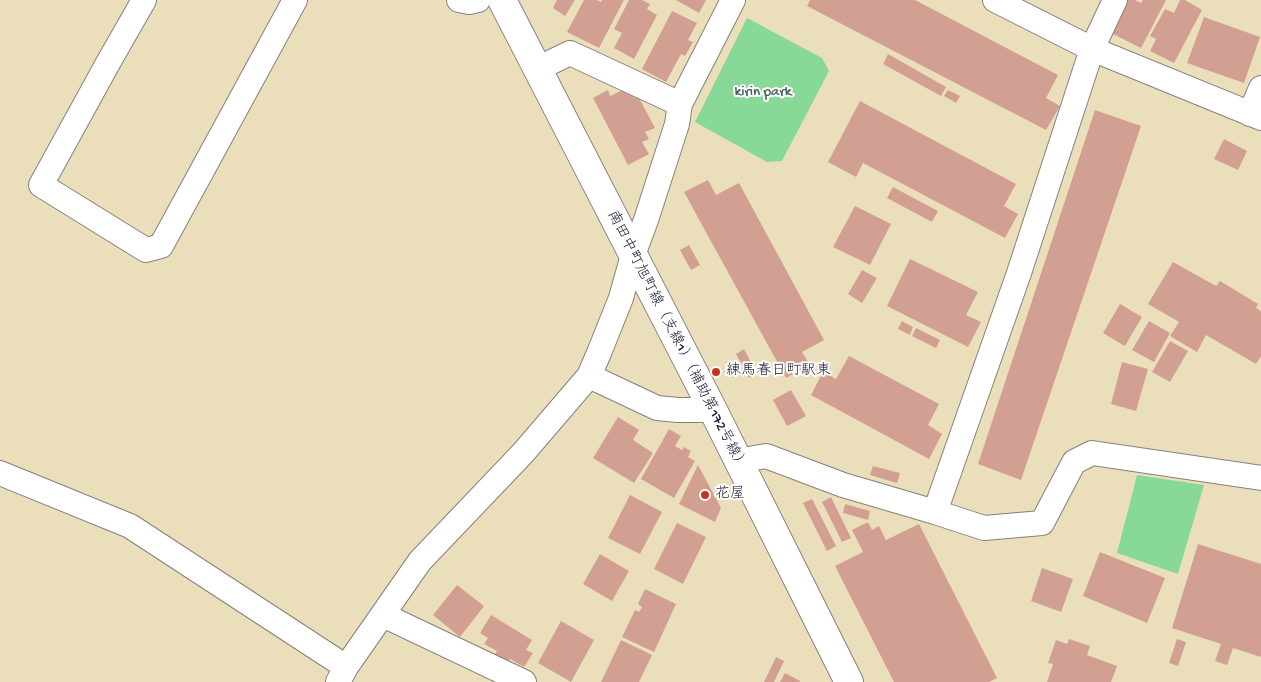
<!DOCTYPE html>
<html>
<head>
<meta charset="utf-8">
<style>
	body { margin:0 }
	canvas { display:block; background:#ebdfbb }
</style>
</head>
<body>
<canvas width="1261" height="682"></canvas>
<script>
const context = document.querySelector('canvas').getContext('2d');
context.lineJoin = 'round';
function paint(path, color) { context.fillStyle = color; context.fill(path, 'evenodd'); }
const shape = rows => new Path2D(rows.map(r => 'M' + r).join(''));
function stroke(path, color, width, dash) { context.strokeStyle = color; context.lineWidth = width; context.lineCap = dash ? 'butt' : 'round'; context.setLineDash(dash || []); context.stroke(path); }
function write(font, color, halo, rows, align = 'center') {
  context.font = font + ' "Gochi Hand","Klee One",sans-serif'; context.lineWidth = 4; context.setLineDash([]); context.textBaseline = 'middle'; context.strokeStyle = halo; context.fillStyle = color; for (const [text, x, y, turn = 0] of rows) {
    context.save(); context.translate(x, y); context.rotate((+turn || 0) * Math.PI / 180); context.textAlign = isNaN(turn) ? turn : align; if (halo) context.strokeText(text, 0, 0); context.fillText(text, 0, 0); context.restore();
  }
}
paint(shape([
	[747,18,822,58,829,71,782,161,767,162,695,122],
	[1137,475,1204,485,1178,574,1117,553]
]), '#88d898');
paint(shape([
	[557,0,575,0,565,16,553,8],
	[584,0,597,0,601,2,602,0,624,0,599,48,567,32],
	[629,0,642,0,650,4,647,9,657,15,634,59,614,48,622,33,614,29],
	[676,0,706,0,699,13],
	[810,0,915,0,1058,75,1046,98,1060,106,1046,130,807,6],
	[1125,0,1135,0,1141,3,1143,0,1166,0,1141,48,1109,32],
	[1180,0,1185,0,1202,10,1174,63,1150,51,1156,39,1150,36,1165,9,1174,13],
	[672,11,697,23,688,40,693,42,685,56,681,54,666,82,642,69],
	[1204,17,1260,37,1244,83,1187,63],
	[888,54,946,87,941,96,883,64],
	[629,87,634,98,638,96,655,128,645,132,649,139,642,142,649,154,628,165,593,98,608,90,610,96],
	[948,90,960,96,956,103,944,96],
	[860,101,1016,184,1004,206,1018,214,1005,238,863,163,856,177,828,162],
	[1095,110,1141,126,1021,480,978,464],
	[1224,139,1247,151,1238,170,1214,159],
	[708,180,716,195,739,183,824,340,802,352,810,365,786,378,684,192],
	[893,187,938,211,932,222,887,198],
	[855,206,891,224,870,265,833,247],
	[689,245,700,265,691,270,680,250],
	[910,259,978,292,966,315,981,322,968,347,887,306],
	[1173,262,1216,286,1220,281,1258,304,1256,308,1261,311,1261,356,1256,364,1206,335,1197,352,1170,336,1179,322,1148,304],
	[862,270,877,278,862,303,848,294],
	[1120,304,1142,317,1125,346,1103,333],
	[902,321,913,327,910,335,898,329],
	[1149,321,1170,333,1154,362,1132,350],
	[916,328,940,340,936,348,912,336],
	[1170,341,1188,351,1170,382,1152,372],
	[744,349,757,374,749,378,736,354],
	[849,356,939,404,928,425,942,434,929,459,811,395,823,372,836,379],
	[1122,362,1148,369,1136,411,1111,404],
	[791,390,806,416,787,426,773,400],
	[618,417,639,430,633,440,653,453,634,483,593,458],
	[669,429,681,436,675,446,682,450,684,447,691,451,688,457,695,461,674,498,641,479],
	[698,465,721,508,715,522,679,504],
	[873,466,900,473,897,483,870,475],
	[630,495,662,512,640,554,608,538],
	[831,497,851,538,842,542,822,502],
	[812,499,836,546,827,551,803,503],
	[845,504,870,511,868,520,843,513],
	[868,522,872,530,879,526,886,540,919,524,997,678,989,682,894,682,835,566,863,552,852,530],
	[677,523,706,537,683,584,654,569],
	[1198,544,1261,564,1261,657,1233,648,1227,665,1215,661,1221,644,1172,628],
	[1100,552,1165,578,1147,623,1083,596],
	[600,554,629,571,612,601,583,584],
	[1042,568,1073,579,1061,612,1031,601],
	[457,585,484,606,460,637,433,615],
	[645,589,676,604,654,652,622,637,635,610,639,612,642,607,638,604],
	[491,615,532,640,526,650,533,653,524,667,510,659,507,663,494,656,497,651,484,644,488,638,480,633],
	[561,621,594,640,571,682,538,663],
	[1069,639,1090,646,1087,655,1117,666,1111,682,1047,682,1053,664,1048,663,1056,640,1067,644],
	[1177,639,1186,642,1178,666,1169,663],
	[621,640,652,655,639,682,601,682],
	[776,657,784,661,774,682,764,682],
	[785,673,800,681,800,682,780,682]
]), '#d1a093');
const street = shape([
	[144,0,108,63,41,185,146,250,161,246,295,0],
	[459,0,469,2,478,0],
	[995,0,1092,49,1261,118],
	[537,69,570,53,680,104],
	[1250,114,1261,88],
	[589,376,657,408,678,410,713,410],
	[737,461,766,456,843,485,935,512,984,528,1042,523,1074,462,1092,453,1261,478],
	[0,473,130,526,346,667],
	[935,512,1019,273,1092,49,1115,0],
	[383,615,524,682],
	[338,682,346,667,420,561,523,453,589,376,599,353,621,298,633,255,646,220,677,124,680,104,733,0]
]);
const secondary = shape([
	[502,0,713,410,849,682]
]);
stroke(street, '#86807b', 26);
stroke(secondary, '#86807b', 30);
stroke(street, '#fff', 24);
stroke(secondary, '#fff', 28);
for (const [x, y, r, color] of [
	[716,372,5,"#c8321e"],
	[705,495,5,"#c8321e"]
]) { const dot = new Path2D(); dot.arc(x, y, r, 0, 2 * Math.PI); context.fillStyle = color; context.fill(dot); stroke(dot, '#fff', 2); }
write('15px', '#46625c', '#fff', [
	["kirin park",763,93]
]);
write('15px', '#22223b', '#fff', [
	["南田中町旭町線（支線1）（補助第172号線）",676,341,63]
]);
write('15px', '#22223b', '#fff', [
	["練馬春日町駅東",726,372],
	["花屋",715,495]
], 'left');
</script>
</body>
</html>
